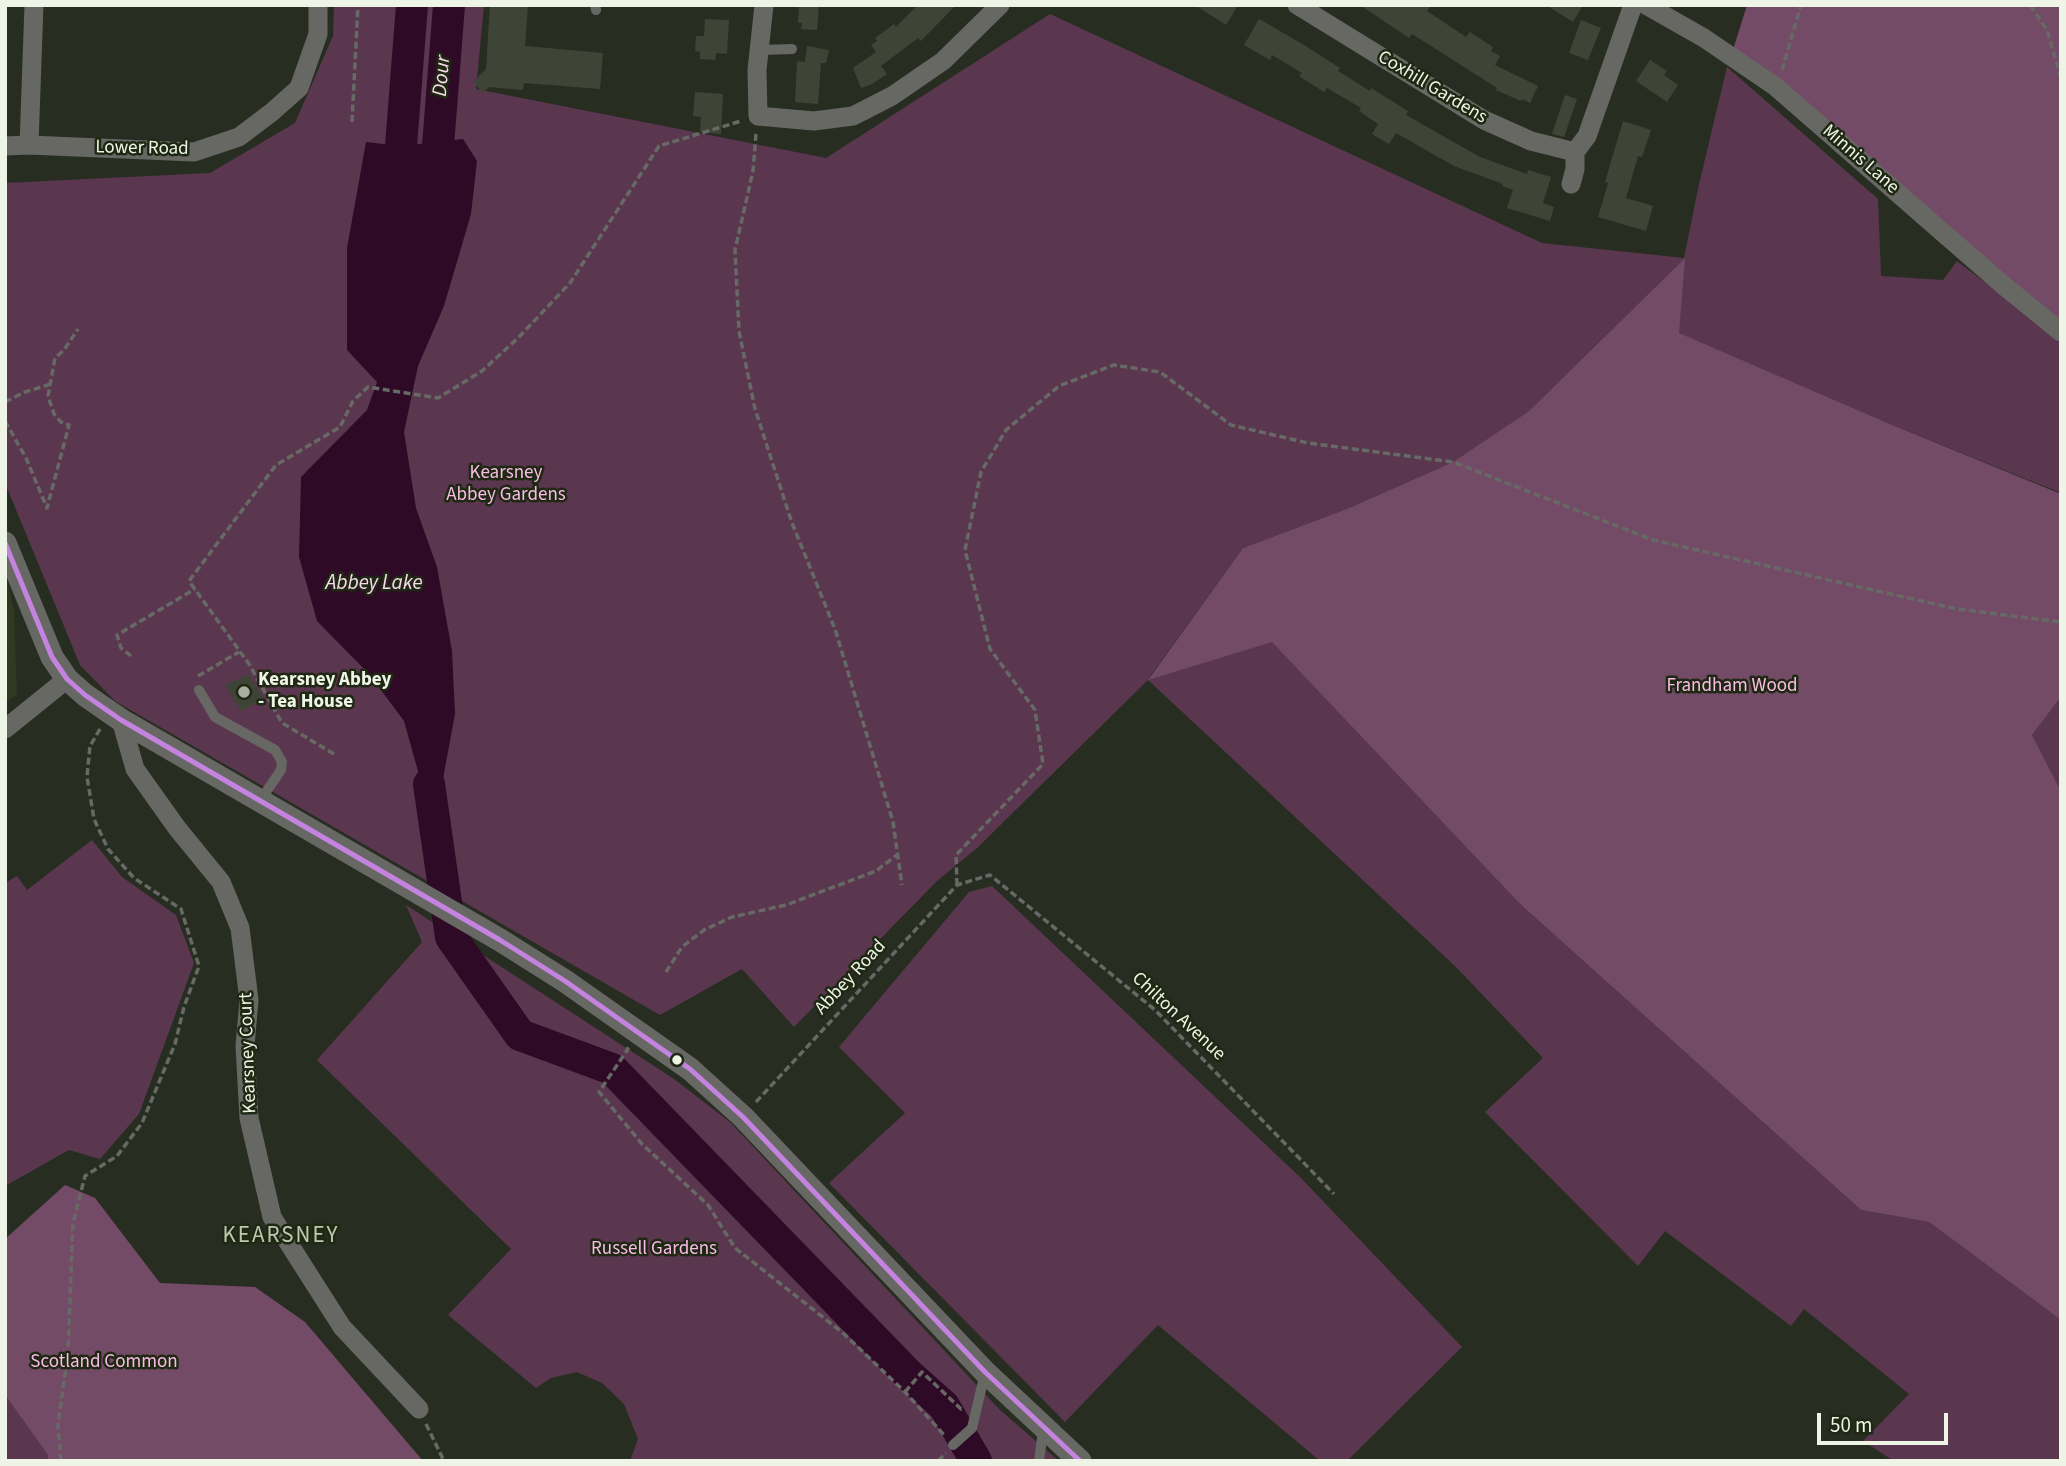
<!DOCTYPE html>
<html>
<head>
<meta charset="utf-8">
<style>
	body { margin:0 }
	#map { position:relative; width:2066px; height:1466px; overflow:hidden; background:#282d22; font-family:"Source Sans 3",sans-serif }
	canvas { display:block }
	.frame { position:absolute; inset:0; border:7px solid #eef4e6; pointer-events:none }
	.scale { position:absolute; left:1817px; top:1413px; width:131px; height:32px; box-sizing:border-box; border:4px solid #eef4e6; border-top:0; padding-left:9px; font-size:21px; line-height:24px; white-space:nowrap; color:#eef4e6; -webkit-text-stroke:5px #1f2813; paint-order:stroke }
</style>
</head>
<body>
<div id="map">
<canvas width="2066" height="1466"></canvas>
<div class="frame"></div>
<div class="scale">50 m</div>
</div>
<script>
const context = document.querySelector('canvas').getContext('2d');
context.lineJoin = 'round';
function paint(path, color) { context.fillStyle = color; context.fill(path, 'evenodd'); }
const shape = rows => new Path2D(rows.map(r => 'M' + r).join(''));
function stroke(path, color, width, dash) { context.strokeStyle = color; context.lineWidth = width; context.lineCap = dash ? 'butt' : 'round'; context.setLineDash(dash || []); context.stroke(path); }
function write(font, color, halo, rows, align = 'center') {
  context.font = font + ' "Source Sans 3",sans-serif'; context.lineWidth = 5; context.setLineDash([]); context.textBaseline = 'middle'; context.strokeStyle = halo; context.fillStyle = color; for (const [text, x, y, turn = 0] of rows) {
    context.save(); context.translate(x, y); context.rotate((+turn || 0) * Math.PI / 180); context.textAlign = isNaN(turn) ? turn : align; if (halo) context.strokeText(text, 0, 0); context.fillText(text, 0, 0); context.restore();
  }
}
paint(shape([
	[5,570,14,611,17,695,5,702]
]), '#2f3a20');
paint(shape([
	[334,5,484,5,476,89,826,158,1050,14,1542,243,1684,258,1699,184,1727,67,1878,199,1881,276,1943,280,1957,261,2061,340,2061,493,1890,424,1678,333,1684,259,1529,411,1453,462,1349,508,1243,548,1148,679,1272,641,1520,904,1861,1210,1929,1222,2061,1320,2061,1461,1894,1461,1863,1441,1909,1394,1804,1309,1791,1326,1665,1231,1638,1266,1485,1112,1543,1058,1455,966,1148,680,977,848,937,881,794,1027,742,969,660,1015,115,701,80,665,5,483,5,183,210,173,295,123,333,36],
	[2061,697,2061,791,2032,735],
	[92,840,122,877,176,915,194,963,139,1114,100,1159,69,1150,5,1186,5,883,17,876,27,890],
	[992,886,1301,1178,1462,1347,1347,1461,1320,1461,1158,1325,1065,1422,829,1183,905,1113,839,1047,969,892],
	[406,905,674,1079,731,1123,1000,1410,1059,1461,630,1461,638,1439,624,1404,602,1383,577,1372,551,1378,536,1388,448,1315,511,1249,317,1060,422,942],
	[5,1395,48,1455,48,1461,5,1461]
]), '#5a374f');
paint(shape([
	[1747,5,2061,5,2061,332,1731,56],
	[1685,258,1679,333,1890,424,2061,494,2061,697,2032,735,2061,791,2061,1320,1929,1222,1861,1210,1520,904,1272,642,1148,680,1243,548,1349,508,1453,462,1529,411],
	[65,1185,95,1198,160,1283,255,1287,305,1322,423,1461,48,1461,48,1455,5,1395,5,1239]
]), '#744b67');
paint(shape([
	[463,139,477,161,471,214,444,306,418,366,404,432,416,508,437,567,452,651,455,714,442,784,429,784,421,782,404,721,369,674,317,621,299,557,301,477,367,410,377,382,347,350,347,248,366,142,401,146]
]), '#2f0a27');
stroke(shape([
	[401,146,412,5],
	[438,146,449,5],
	[429,784,451,937,520,1035,612,1069,908,1374,944,1406,976,1461]
]), '#2f0a27', 32);
paint(shape([
	[490,5,528,5,525,46,603,53,600,89,524,83,523,90,489,87,483,93,473,82,486,69],
	[799,5,819,5,817,30,801,29,802,23,798,23],
	[918,5,956,5,921,41,918,38,881,66,887,74,872,84,861,88,853,68,876,52,871,45,877,41,875,38,894,24,896,27],
	[1195,5,1238,5,1226,25],
	[1360,5,1431,5,1427,11,1466,37,1470,32,1493,47,1491,51,1500,56,1495,65,1538,86,1530,103,1522,99,1521,101,1496,90,1497,88,1439,51,1412,34,1409,38],
	[1546,5,1583,5,1573,22],
	[705,19,729,20,727,54,716,53,715,60,700,59,700,52,695,51,696,36,704,36],
	[1259,19,1304,45,1340,68,1338,71,1370,91,1371,88,1408,111,1406,115,1480,157,1527,174,1528,170,1551,177,1543,203,1554,207,1550,221,1507,208,1513,190,1502,186,1503,184,1454,166,1396,133,1389,144,1372,134,1378,124,1359,111,1361,108,1327,88,1324,92,1299,76,1302,73,1272,55,1270,60,1244,45],
	[1581,20,1601,28,1588,60,1569,53],
	[807,46,829,50,826,63,821,63,818,104,795,102,797,61,805,62],
	[1650,60,1667,71,1664,75,1678,85,1667,102,1636,81],
	[695,92,723,94,721,134,700,132,701,117,693,116],
	[1565,95,1577,99,1564,137,1552,134],
	[1623,121,1651,130,1642,157,1638,156,1626,198,1653,206,1646,231,1598,217,1608,183,1605,182],
	[248,674,264,699,241,711,225,685]
]), '#3f4536');
stroke(shape([
	[2030,5,2047,30,2061,78],
	[1782,70,1801,5],
	[352,122,358,5],
	[756,134,753,171,735,250,739,331,755,409,792,523,835,629,893,822,902,885],
	[5,402,25,392,51,384],
	[5,421,26,458,47,508,69,425,61,422,54,414,48,396,55,358,64,350,78,329],
	[131,656,121,648,117,635,195,589],
	[198,676,239,652],
	[334,754,282,723,249,664,189,581,276,465,340,427,353,401,368,387,438,398,482,371,518,338,570,283,659,146,741,121],
	[957,885,956,855,1043,764,1035,710,990,649,965,550,981,472,1006,430,1059,386,1114,365,1160,372,1231,425,1308,443,1453,462,1653,540,1957,609,2061,622],
	[666,972,682,947,704,930,732,917,786,905,876,871,898,854],
	[626,1048,628,1049,599,1092,642,1144,708,1205,735,1248,843,1333,905,1392,945,1436],
	[756,1102,957,885,990,875,1155,1010,1334,1194],
	[905,1392,922,1372,961,1409,963,1408],
	[426,1424,444,1461],
	[61,1461,58,1425,68,1352,73,1223,85,1176,117,1156,142,1123,175,1044,184,1007,199,966,181,909,134,878,108,849,94,819,87,777,90,746,100,729],
	[938,1461,946,1453]
]), '#676964', 3.5, [7, 3.5]);
stroke(shape([
	[595,5,596,10],
	[759,50,792,49],
	[199,690,215,717,275,750,282,762,281,770,260,801],
	[953,1445,972,1428,985,1373],
	[1039,1461,1043,1431]
]), '#676864', 10);
stroke(shape([
	[764,5,757,70,758,116,814,121,853,116,892,96,943,61,1000,5],
	[1297,5,1484,120,1531,141,1575,152],
	[1646,5,1704,38,1776,87,2003,285,2061,332],
	[29,145,34,5],
	[5,146,29,145,194,152,239,137,272,112,299,88,318,34,318,5],
	[1571,184,1575,169,1575,152,1587,136,1633,5],
	[121,720,135,769,177,828,221,882,240,928,249,1000,245,1046,249,1118,272,1217,342,1327,419,1409],
	[5,729,67,679]
]), '#676864', 19);
stroke(shape([
	[5,543,52,657,67,679,85,695,121,720,500,940,565,981,690,1069,743,1117,985,1372,1080,1461]
]), '#676864', 23);
stroke(shape([
	[5,543,52,657,67,679,85,695,121,720,500,940,565,981,690,1069,743,1117,985,1372,1080,1461]
]), '#c483df', 5);
for (const [x, y, r, color] of [
	[244,692,7,"#a9aea1"],
	[677,1060,6,"#eef4e6"]
]) { const dot = new Path2D(); dot.arc(x, y, r, 0, 2 * Math.PI); context.fillStyle = color; context.fill(dot); stroke(dot, '#1f2813', 2.5); }
write('19px', '#eef4e6', '#1f2813', [
	["Coxhill Gardens",1432,88,31],
	["Lower Road",142,149,1],
	["Minnis Lane",1860,160,41],
	["Abbey Road",851,978,-47],
	["Chilton Avenue",1178,1017,43],
	["Kearsney Court",249,1053,-92]
]);
write('19px', '#f9bce6', '#1f2813', [
	["Kearsney",506,474],
	["Abbey Gardens",506,496],
	["Frandham Wood",1732,687],
	["Russell Gardens",654,1250],
	["Scotland Common",104,1363]
]);
write('bold 19px', '#eef4e6', '#1f2813', [
	["Kearsney Abbey",258,681],
	["- Tea House",258,703]
], 'left');
write('italic 21px', '#f8d9ed', '#1f2813', [
	["Dour",443,76,-85],
	["Abbey Lake",374,584]
]);
context.letterSpacing = '2px';
write('23px', '#bcc9ae', '#1f2813', [
	["KEARSNEY",281,1237]
]);
context.letterSpacing = '0px';
</script>
</body>
</html>
